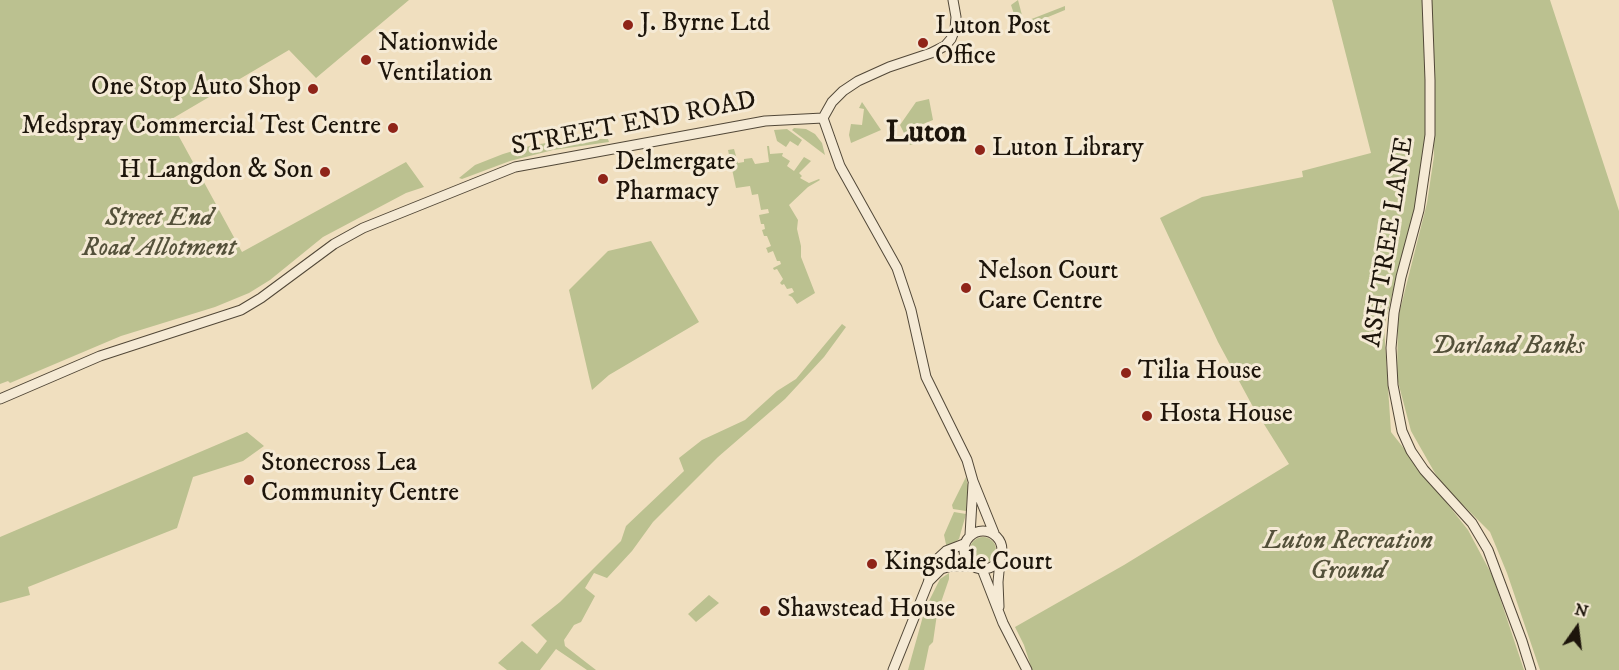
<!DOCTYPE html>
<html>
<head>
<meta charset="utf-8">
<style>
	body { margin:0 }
	#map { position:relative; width:1619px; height:670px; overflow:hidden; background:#f0dfbf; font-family:"IM FELL DW Pica",serif }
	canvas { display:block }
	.north { position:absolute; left:1547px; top:598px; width:60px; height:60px; -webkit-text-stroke:4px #f5ead5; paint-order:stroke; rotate:14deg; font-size:16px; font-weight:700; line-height:24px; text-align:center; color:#1d150b }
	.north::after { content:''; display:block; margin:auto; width:21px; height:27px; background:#1d150b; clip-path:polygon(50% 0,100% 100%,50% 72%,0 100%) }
</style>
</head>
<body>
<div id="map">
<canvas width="1619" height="670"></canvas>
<div class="north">N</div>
</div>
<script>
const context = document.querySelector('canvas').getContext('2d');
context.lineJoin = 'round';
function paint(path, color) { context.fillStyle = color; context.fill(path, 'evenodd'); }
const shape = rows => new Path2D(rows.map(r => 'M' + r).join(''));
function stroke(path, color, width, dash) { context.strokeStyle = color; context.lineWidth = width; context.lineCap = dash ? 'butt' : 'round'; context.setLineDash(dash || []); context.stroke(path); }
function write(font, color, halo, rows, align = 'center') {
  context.font = font + ' "IM FELL DW Pica",serif'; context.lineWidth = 6; context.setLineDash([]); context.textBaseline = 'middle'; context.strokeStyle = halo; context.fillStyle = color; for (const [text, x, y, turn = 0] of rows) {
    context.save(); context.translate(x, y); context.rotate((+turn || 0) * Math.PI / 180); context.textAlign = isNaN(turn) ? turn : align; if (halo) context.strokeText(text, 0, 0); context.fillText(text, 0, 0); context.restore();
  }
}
paint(shape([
	[0,0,409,0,316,78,289,50,170,120,242,252,406,162,424,187,406,193,323,237,270,280,249,293,215,307,121,336,10,383,8,381,0,384],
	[1018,0,1023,19,1029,20,1065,6,1065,10,1019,29,1011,5],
	[1332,0,1422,0,1430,79,1428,0,1550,0,1619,211,1619,670,1540,670,1507,573,1490,532,1440,482,1411,431,1397,378,1398,318,1427,203,1434,156,1431,82,1422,194,1402,256,1384,327,1391,432,1468,530,1493,577,1524,670,1032,670,1024,645,1015,627,1124,565,1289,464,1252,405,1218,342,1160,218,1202,197,1303,177,1302,171,1371,153],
	[929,99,933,120,923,124,924,127,918,129,923,141,910,145,900,125,916,102],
	[862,102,881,130,851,143,849,135,851,124,862,125,864,109,859,108],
	[794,128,806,129,815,134,822,143,825,155,792,130],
	[787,129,802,140,798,146,790,141,786,147,777,141,774,130],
	[574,139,608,139,609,142,553,150,510,161,462,179,459,178,475,165,503,154,533,145],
	[767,146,769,146,770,154,783,153,782,156,790,161,787,166,794,171,804,157,811,161,813,159,799,173,802,176,800,178,809,183,819,179,820,180,808,187,789,205,798,220,797,229,801,246,801,257,815,293,797,304,792,297,788,295,794,292,792,288,787,289,784,284,782,285,780,283,783,279,777,269,774,270,773,268,781,264,780,261,777,261,773,251,768,253,767,250,766,248,771,246,767,236,764,236,762,230,765,229,764,224,761,224,759,215,769,213,768,209,761,210,758,194,752,195,750,186,736,188,728,150,734,149,738,163,744,162,744,159,752,158,755,164,769,162],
	[651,241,699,322,609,375,592,390,569,290,608,251],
	[842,324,846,327,824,357,785,399,718,457,653,522,632,551,607,578,594,573,585,588,595,596,581,622,574,625,564,640,565,646,596,670,587,670,556,649,540,670,507,670,498,663,522,641,537,654,547,641,531,625,560,602,621,541,626,526,684,471,679,458,702,440,745,420,777,391,796,379],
	[247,432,264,446,243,461,193,477,177,528,28,587,30,595,0,603,0,537],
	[966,477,968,486,966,511,953,509,952,505],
	[954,512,966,514,959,539,947,549,944,535],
	'970 550a13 13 0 1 1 26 0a13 13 0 1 1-26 0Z',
	[949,573,949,579,937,614,933,642,929,646,924,670,908,670,925,609,940,579],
	[709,595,719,603,696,622,688,614]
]), '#bbc190');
const tertiary = shape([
	[1427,0,1430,80,1430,135,1419,210,1401,277,1394,313,1391,348,1393,385,1402,431,1411,451,1424,470,1472,523,1488,550,1522,641,1531,670],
	[823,118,840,166,897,268,911,310,926,377,967,460,973,481,994,533],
	[823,118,832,102,843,91,858,81,889,67,931,53,945,46,951,39,955,29,956,17,953,0],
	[0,399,100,356,241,310,261,298,334,244,363,228,515,167,765,121,823,118],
	'964 550a19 19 0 1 1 38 0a19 19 0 1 1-38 0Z',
	[970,535,973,484],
	[982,569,1003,623,1027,670],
	[929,581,941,569,951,566,972,566],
	[999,607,998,582,1000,561],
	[893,670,928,583,934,562,946,551,964,544]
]);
stroke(tertiary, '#524838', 11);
stroke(tertiary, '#f5ead5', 9);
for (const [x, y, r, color] of [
	[628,25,6,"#8f2418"],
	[923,43,6,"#8f2418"],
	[366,60,6,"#8f2418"],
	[313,89,6,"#8f2418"],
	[393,128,6,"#8f2418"],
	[980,150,6,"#8f2418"],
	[325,172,6,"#8f2418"],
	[603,179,6,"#8f2418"],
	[966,288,6,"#8f2418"],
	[1126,373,6,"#8f2418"],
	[1147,416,6,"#8f2418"],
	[249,480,6,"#8f2418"],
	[872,564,6,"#8f2418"],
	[765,611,6,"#8f2418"]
]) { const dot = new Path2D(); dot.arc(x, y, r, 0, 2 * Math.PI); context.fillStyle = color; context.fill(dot); stroke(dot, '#f5ead5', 2); }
write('26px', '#1d150b', '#f5ead5', [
	["J. Byrne Ltd",640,25],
	["Luton Post",935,28],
	["Office",935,58],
	["Nationwide",378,45],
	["Ventilation",378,75],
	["One Stop Auto Shop",301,89,"right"],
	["Medspray Commercial Test Centre",381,128,"right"],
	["Luton Library",992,150],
	["Delmergate",615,164],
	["Pharmacy",615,194],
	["H Langdon & Son",313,172,"right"],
	["Nelson Court",978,273],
	["Care Centre",978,303],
	["Tilia House",1138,373],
	["Hosta House",1159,416],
	["Stonecross Lea",261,465],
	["Community Centre",261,495],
	["Kingsdale Court",884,564],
	["Shawstead House",777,611]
], 'left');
write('26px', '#1d150b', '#f5ead5', [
	["STREET END ROAD",634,125,-11],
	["ASH TREE LANE",1390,242,-81]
]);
write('italic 26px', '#54513a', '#f5ead5', [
	["Street End",159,220],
	["Road Allotment",159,250],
	["Darland Banks",1508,348],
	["Luton Recreation",1348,543],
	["Ground",1348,573]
]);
write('bold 32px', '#1d150b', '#f5ead5', [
	["Luton",926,134]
]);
</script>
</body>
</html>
